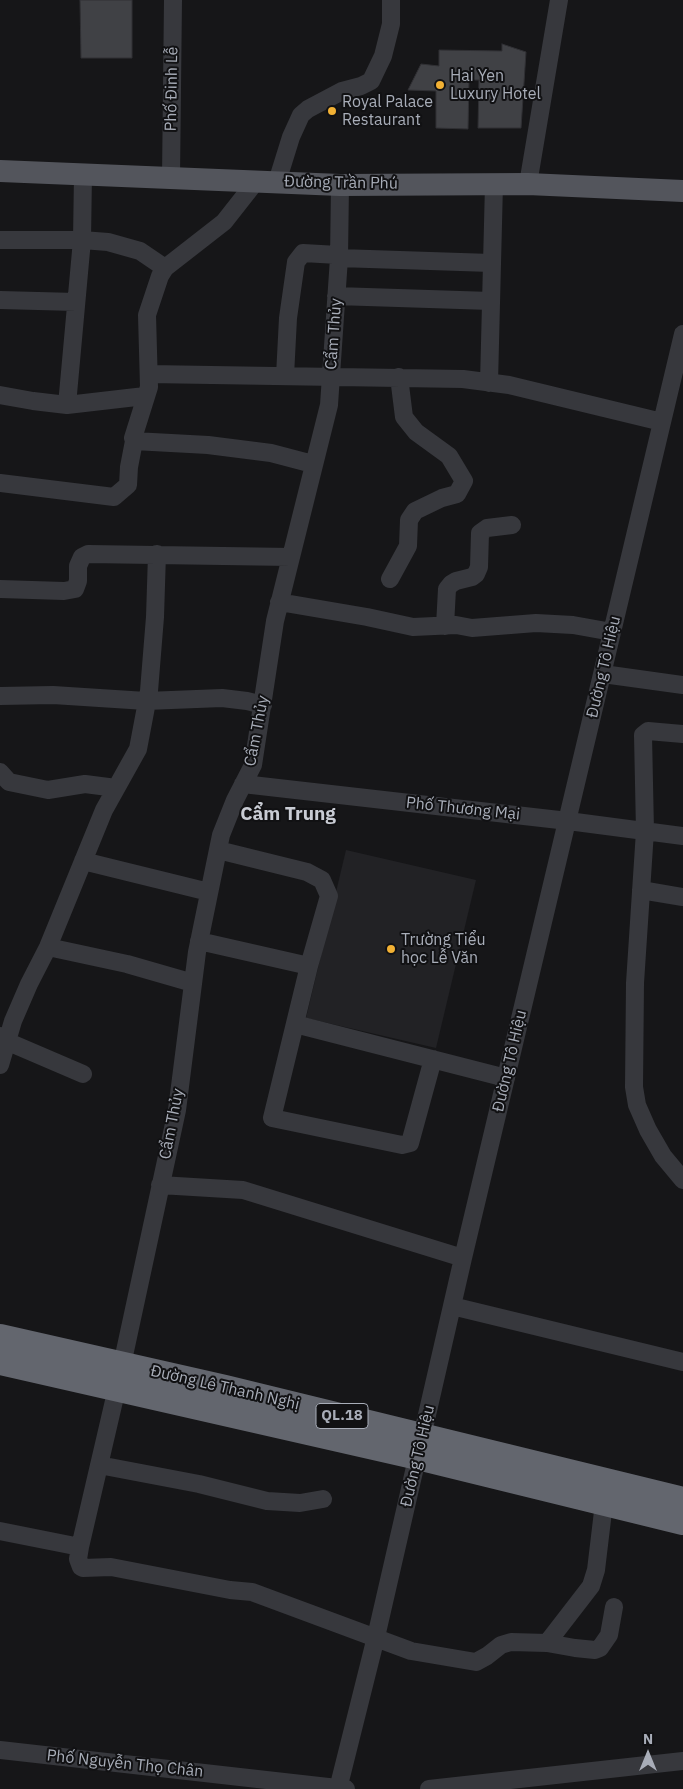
<!DOCTYPE html>
<html>
<head>
<meta charset="utf-8">
<style>
	body { margin:0 }
	#map { position:relative; width:683px; height:1789px; overflow:hidden; background:#161618; font-family:"IBM Plex Sans",sans-serif }
	canvas { display:block }
	.north { position:absolute; left:623px; top:1729px; width:50px; height:50px; -webkit-text-stroke:4px #111113; paint-order:stroke; rotate:0deg; font-size:14px; font-weight:700; line-height:20px; text-align:center; color:#a8adb8 }
	.north::after { content:''; display:block; margin:auto; width:18px; height:22px; background:#a8adb8; clip-path:polygon(50% 0,100% 100%,50% 72%,0 100%) }
</style>
</head>
<body>
<div id="map">
<canvas width="683" height="1789"></canvas>
<div class="north">N</div>
</div>
<script>
const context = document.querySelector('canvas').getContext('2d');
context.lineJoin = 'round';
function paint(path, color) { context.fillStyle = color; context.fill(path, 'evenodd'); }
const shape = rows => new Path2D(rows.map(r => 'M' + r).join(''));
function stroke(path, color, width, dash) { context.strokeStyle = color; context.lineWidth = width; context.lineCap = dash ? 'butt' : 'round'; context.setLineDash(dash || []); context.stroke(path); }
function write(font, color, halo, rows, align = 'center') {
  context.font = font + ' "IBM Plex Sans",sans-serif'; context.lineWidth = 4; context.setLineDash([]); context.textBaseline = 'middle'; context.strokeStyle = halo; context.fillStyle = color; for (const [text, x, y, turn = 0] of rows) {
    context.save(); context.translate(x, y); context.rotate((+turn || 0) * Math.PI / 180); context.textAlign = isNaN(turn) ? turn : align; if (halo) context.strokeText(text, 0, 0); context.fillText(text, 0, 0); context.restore();
  }
}
paint(shape([
	[346,850,476,880,436,1048,306,1018]
]), '#222225');
const building = shape([
	[80,0,132,0,132,58,81,58,80,0],
	[502,44,526,52,521,128,478,128,479,80,469,80,468,129,436,128,436,91,408,90,421,64,439,66,439,50,502,51,502,44]
]);
paint(building, '#404145');
stroke(building, '#303034', 1);
stroke(shape([
	[171,177,173,0],
	[277,182,291,137,301,115,308,109,342,91,361,86,371,81,383,56,391,24,391,0],
	[528,184,559,0],
	[0,240,82,240,108,242,140,251,165,268],
	[339,258,491,263],
	[336,296,491,301],
	[0,300,76,302],
	[149,374,463,379,509,385,662,422],
	[285,376,288,318,296,262,303,253,338,255],
	[489,383,494,184],
	[0,395,33,401,67,405,145,396],
	[67,405,82,240,83,174],
	[134,441,208,445,271,453,309,463,313,467],
	[0,483,114,497,128,485,129,467,134,441,133,438,149,387,147,315,160,276,165,268,224,222,257,180],
	[390,579,408,546,409,520,415,511,442,498,457,494,464,481,449,456,416,432,404,417,399,377],
	[0,589,64,591,75,589,78,581,78,566,82,557,88,554,291,557],
	[279,602,367,617,413,627,456,625,472,628,536,623,573,625,612,632],
	[445,626,447,589,451,584,456,581,472,577,476,574,479,567,480,533,487,528,512,525],
	[603,674,683,685],
	[0,696,53,695,146,701,222,698,247,701,263,705],
	[683,734,648,731,643,735,645,831,635,983,634,1087,637,1105,648,1130,663,1156,683,1180],
	[0,772,9,782,48,790,85,784,116,788],
	[243,784,568,821,683,836],
	[218,850,307,872,322,880,329,896,309,966,272,1118,402,1145,410,1143,433,1059],
	[83,861,209,892],
	[641,890,683,897],
	[199,941,309,966],
	[48,947,127,964,193,983],
	[295,1024,506,1078],
	[0,1036,6,1041,83,1074],
	[0,1065,13,1021,29,984,48,947,104,810,138,749,149,691,155,617,157,554],
	[160,1185,243,1190,463,1258],
	[452,1306,683,1362],
	[99,1465,199,1484,267,1501,300,1503,323,1499],
	[0,1531,80,1547,117,1388,177,1110,197,952,221,835,235,800,253,765,275,621,329,405,339,258,340,185],
	[80,1547,78,1559,81,1567,83,1568,111,1567,230,1590,252,1592,411,1651,476,1662,487,1656,501,1645,511,1642,547,1643,591,1586,596,1570,604,1503],
	[547,1643,575,1648,595,1650,600,1648,609,1635,614,1607],
	[0,1750,346,1789],
	[338,1789,376,1637,463,1258,683,334],
	[429,1789,683,1761]
]), '#37383d', 18);
stroke(shape([
	[0,171,340,185,528,184,683,191]
]), '#53555c', 22);
stroke(shape([
	[0,1337,225,1388,683,1500],
	[0,1362,418,1457,683,1522]
]), '#63666e', 26);
for (const [x, y, r, color] of [
	[440,85,5,"#f2b134"],
	[332,111,5,"#f2b134"],
	[391,949,5,"#f2b134"]
]) { const dot = new Path2D(); dot.arc(x, y, r, 0, 2 * Math.PI); context.fillStyle = color; context.fill(dot); stroke(dot, '#111113', 2); }
for (const [x, y, w] of [
	[342,1416,52]
]) { const box = new Path2D(); box.roundRect(x - w / 2, y - 12.5, w, 25, 4); context.fillStyle = '#111113'; context.fill(box); stroke(box, '#a8adb8', 1); }
write('bold 15px', '#a8adb8', null, [
	["QL.18",342,1416]
]);
write('16px', '#a8adb8', '#111113', [
	["Hai Yen",450,76],
	["Luxury Hotel",450,94],
	["Royal Palace",342,102],
	["Restaurant",342,120],
	["Trường Tiểu",401,940],
	["học Lễ Văn",401,958]
], 'left');
write('16px', '#a8adb8', '#111113', [
	["Phố Đinh Lễ",172,89,-89],
	["Đường Trần Phú",341,183,1],
	["Cẩm Thủy",334,334,-86],
	["Đường Tô Hiệu",604,667,-77],
	["Cẩm Thủy",257,731,-79],
	["Phố Thương Mại",463,809,6],
	["Đường Tô Hiệu",510,1061,-77],
	["Cẩm Thủy",172,1124,-79],
	["Đường Lê Thanh Nghị",225,1388,13],
	["Đường Tô Hiệu",418,1456,-77],
	["Phố Nguyễn Thọ Chân",125,1764,6]
]);
write('bold 19px', '#c9ccd4', '#111113', [
	["Cẩm Trung",288,815]
]);
</script>
</body>
</html>
